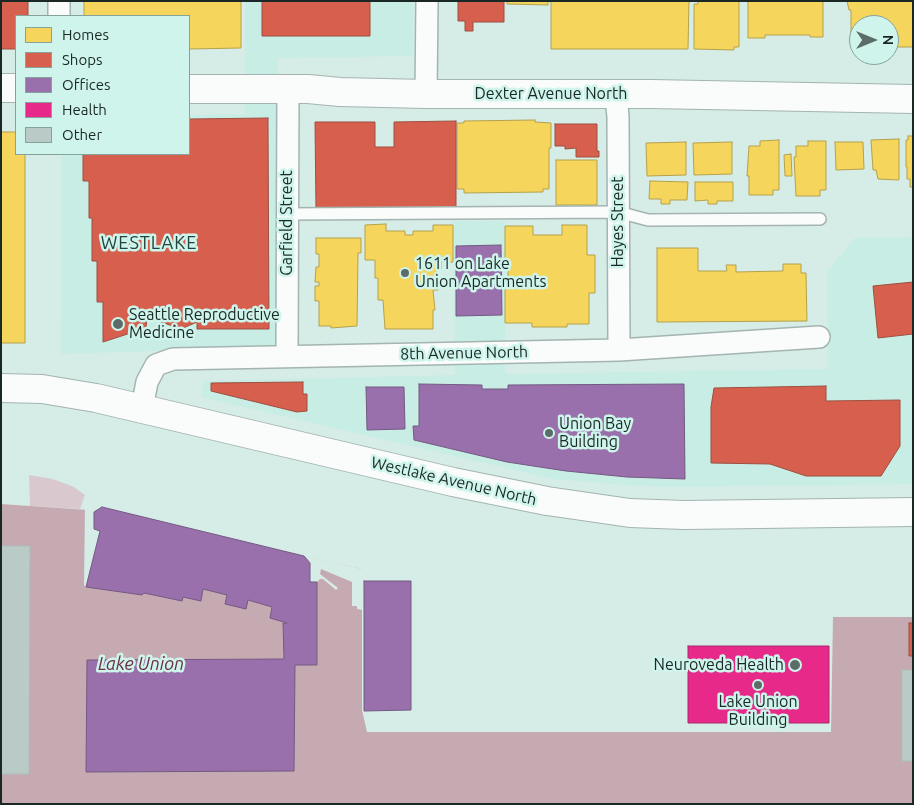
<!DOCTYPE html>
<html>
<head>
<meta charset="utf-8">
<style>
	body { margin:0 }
	#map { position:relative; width:914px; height:805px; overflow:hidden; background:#d6ece6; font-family:Ubuntu,sans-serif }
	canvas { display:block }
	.frame { position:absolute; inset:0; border:2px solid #1a2825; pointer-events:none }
	.legend { position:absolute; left:15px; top:15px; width:175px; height:140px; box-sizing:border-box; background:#cef4eb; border:1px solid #86a29c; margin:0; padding:6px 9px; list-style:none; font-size:15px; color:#1a2825 }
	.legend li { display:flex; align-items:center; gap:10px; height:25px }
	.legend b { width:25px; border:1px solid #86a29c }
	.north { position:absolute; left:849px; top:15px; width:50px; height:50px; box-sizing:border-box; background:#cef4eb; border:1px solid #86a29c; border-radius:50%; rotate:90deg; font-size:14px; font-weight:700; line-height:20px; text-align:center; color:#1a2825 }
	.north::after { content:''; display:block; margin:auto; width:18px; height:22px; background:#5c6d69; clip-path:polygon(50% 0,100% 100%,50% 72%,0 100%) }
</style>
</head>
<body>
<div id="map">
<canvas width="914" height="805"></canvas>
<div class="frame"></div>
<ul class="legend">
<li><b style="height:14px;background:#f6d55c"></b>Homes</li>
<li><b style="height:14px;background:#d6604d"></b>Shops</li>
<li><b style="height:14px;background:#9970ab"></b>Offices</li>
<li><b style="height:14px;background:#e7298a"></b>Health</li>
<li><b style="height:14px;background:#bacbc7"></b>Other</li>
</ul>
<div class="north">N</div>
</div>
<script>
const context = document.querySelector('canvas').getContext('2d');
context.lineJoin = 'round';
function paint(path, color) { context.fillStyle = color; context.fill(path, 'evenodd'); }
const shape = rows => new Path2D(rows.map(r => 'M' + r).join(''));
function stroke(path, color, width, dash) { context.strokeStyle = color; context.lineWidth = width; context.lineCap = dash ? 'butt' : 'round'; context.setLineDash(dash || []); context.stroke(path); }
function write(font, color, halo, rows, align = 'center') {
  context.font = font + ' Ubuntu,sans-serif'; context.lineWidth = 5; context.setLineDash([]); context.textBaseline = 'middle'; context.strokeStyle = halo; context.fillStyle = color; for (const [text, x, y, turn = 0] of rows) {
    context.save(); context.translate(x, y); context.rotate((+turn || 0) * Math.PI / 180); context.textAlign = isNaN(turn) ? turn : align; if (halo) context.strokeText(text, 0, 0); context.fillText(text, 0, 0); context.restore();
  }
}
paint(shape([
	[245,1,413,1,413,56,278,58,277,347,61,354,62,154,189,154,189,115,245,114],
	[453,221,505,221,505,374,828,369,827,272,855,238,913,237,913,484,666,487,610,484,553,479,201,397,203,381,455,375]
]), '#c8ede4');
paint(shape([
	[29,475,53,479,74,487,85,495,80,509,30,506]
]), '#d9c9ce');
paint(shape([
	[1,504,88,510,362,569,362,710,367,732,831,732,833,617,913,617,913,804,1,804]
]), '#c6aab2');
paint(shape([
	[85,507,98,509,94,512,94,529,100,531,86,587,84,585],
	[304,556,362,569,363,610,357,609,357,606,352,606,352,582,321,569,320,574,338,588,336,590,323,579,320,579,317,582,310,582,310,563]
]), '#d6ece6');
const homes = shape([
	[84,1,241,1,241,48,189,49,189,16,84,16,84,1],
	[507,1,548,1,548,5,507,4,507,1],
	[551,1,689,1,688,49,551,49,551,1],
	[698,1,739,1,739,47,734,47,734,50,694,49,694,4,698,4,698,1],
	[748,1,823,1,823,37,810,37,810,35,765,35,765,38,748,38,748,1],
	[847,1,913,1,913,47,889,47,889,25,859,25,859,40,851,40,851,10,849,10,847,1],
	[535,120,535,122,551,123,551,148,549,148,549,189,543,189,543,192,464,193,464,189,457,189,457,123,464,123,464,121,535,120],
	[1,132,16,132,16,154,25,154,25,343,1,343,1,132],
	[908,136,913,136,913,187,910,187,910,179,907,179,907,167,906,167,906,140,908,140,908,136],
	[899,139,899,180,878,179,876,170,873,170,871,140,899,139],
	[779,140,779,190,773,190,773,195,749,195,749,176,747,176,749,146,760,146,760,141,779,140],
	[808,141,826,141,826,190,820,190,820,196,796,196,794,157,796,157,796,146,808,146,808,141],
	[686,142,686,175,647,176,646,143,686,142],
	[732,142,732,174,694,175,693,143,732,142],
	[835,142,863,142,864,169,836,170,835,142],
	[791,154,792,176,785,176,784,155,791,154],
	[556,160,597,160,597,205,556,205,556,160],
	[650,181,688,182,687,200,670,200,670,204,661,204,661,199,649,199,650,181],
	[695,182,733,182,733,201,717,201,717,204,708,204,708,200,695,201,695,182],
	[386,224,386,231,405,231,405,235,413,235,413,231,433,231,433,225,453,225,453,262,441,262,441,269,436,269,438,290,433,290,435,310,433,310,433,329,385,329,383,300,378,300,378,278,375,278,375,260,365,260,365,225,386,224],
	[562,225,587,225,587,255,595,255,595,293,589,293,589,324,567,324,567,327,532,327,532,323,505,323,505,281,508,281,508,265,505,265,505,226,533,226,533,235,562,235,562,225],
	[316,238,361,238,361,253,358,253,357,326,331,328,331,326,319,326,319,301,315,301,315,286,319,286,319,282,315,282,316,267,319,267,319,254,316,254,316,238],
	[657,248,698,248,698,271,727,271,726,265,736,265,736,272,783,271,783,264,801,264,801,273,806,273,807,321,657,322,657,248]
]);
paint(homes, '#f6d55c');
stroke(homes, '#b4a14c', 1);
const shops = shape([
	[1,1,28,1,28,16,16,16,16,49,1,49,1,1],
	[262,1,370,1,370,36,262,36,262,1],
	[458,1,504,1,504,22,473,22,473,31,465,31,465,21,458,21,458,1],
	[268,118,269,329,197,329,197,322,181,329,147,317,146,328,103,342,103,302,97,302,97,261,92,261,92,218,89,218,89,181,83,181,83,154,189,154,189,119,268,118],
	[456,121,456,208,316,209,315,122,375,122,375,147,394,147,394,122,456,121],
	[555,124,597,124,597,151,599,151,599,157,576,157,576,148,565,149,565,146,555,146,555,124],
	[913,282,913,334,878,338,873,286,913,282],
	[303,382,303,394,307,394,307,411,297,412,211,391,211,383,303,382],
	[826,386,826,401,900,400,900,446,881,476,806,476,770,464,711,463,711,407,714,388,826,386],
	[909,623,913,623,913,656,909,656,909,623]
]);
paint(shops, '#d6604d');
stroke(shops, '#9e4f41', 1);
const offices = shape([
	[501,245,502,315,456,316,456,246,501,245],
	[419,384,482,385,482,389,508,389,508,385,684,384,685,479,627,477,566,471,507,462,414,440,413,426,419,426,419,384],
	[366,387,404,387,405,429,367,430,366,387],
	[102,507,304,556,310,563,310,582,317,582,317,665,295,665,294,771,86,772,87,660,284,659,283,623,287,623,270,618,272,607,248,600,246,609,225,604,227,595,203,589,201,601,183,597,182,601,144,593,142,595,86,587,100,531,94,529,94,512,102,507],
	[364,581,411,581,411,710,364,711,364,581]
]);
paint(offices, '#9970ab');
stroke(offices, '#735a83', 1);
const health = shape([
	[688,646,829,646,829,723,688,723,688,646]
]);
paint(health, '#e7298a');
stroke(health, '#aa296c', 1);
const building = shape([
	[1,546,30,546,29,774,1,774,1,546],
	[902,670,913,670,913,761,902,761,902,670]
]);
paint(building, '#bacbc7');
stroke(building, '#acbdb8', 1);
const service = shape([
	[287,214,618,212,648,220,820,219]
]);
const minor = shape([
	[59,16,59,1],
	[426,94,427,1],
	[616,95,618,117,619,350],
	[287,356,288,89],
	[142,408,147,382,156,365,173,359,619,350,819,337]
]);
const secondary = shape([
	[1,88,16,88],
	[189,89,308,89,340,92,426,94,651,94,913,99],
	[1,388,42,389,96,398,453,482,547,501,630,513,684,515,913,512]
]);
stroke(service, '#a4b4b0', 14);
stroke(minor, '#a4b4b0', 24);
stroke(secondary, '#a4b4b0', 30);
stroke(service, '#f9fcfb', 11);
stroke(minor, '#f9fcfb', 21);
stroke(secondary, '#f9fcfb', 28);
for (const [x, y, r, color] of [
	[405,273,5,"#5c6d69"],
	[118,324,6,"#5c6d69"],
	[549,433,5,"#5c6d69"],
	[795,665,6,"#5c6d69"],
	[758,685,5,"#5c6d69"]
]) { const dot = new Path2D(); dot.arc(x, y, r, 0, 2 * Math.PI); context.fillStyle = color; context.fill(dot); stroke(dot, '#cef4eb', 2); }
write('16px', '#1a2825', '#cef4eb', [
	["Dexter Avenue North",551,94],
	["Hayes Street",618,222,-90],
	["Garfield Street",287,223,-90],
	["8th Avenue North",464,353,-1],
	["Westlake Avenue North",454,481,13]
]);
write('16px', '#1a2825', '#cef4eb', [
	["1611 on Lake",415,264],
	["Union Apartments",415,282],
	["Seattle Reproductive",129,315],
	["Medicine",129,333],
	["Union Bay",559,424],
	["Building",559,442],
	["Neuroveda Health",784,665,"right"],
	["Lake Union",758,702,"center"],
	["Building",758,720,"center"]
], 'left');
context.letterSpacing = '1px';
write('18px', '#22443d', '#cef4eb', [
	["WESTLAKE",149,243]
]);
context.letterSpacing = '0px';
write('italic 18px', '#6c2e44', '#cef4eb', [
	["Lake Union",141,664]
]);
</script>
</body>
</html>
